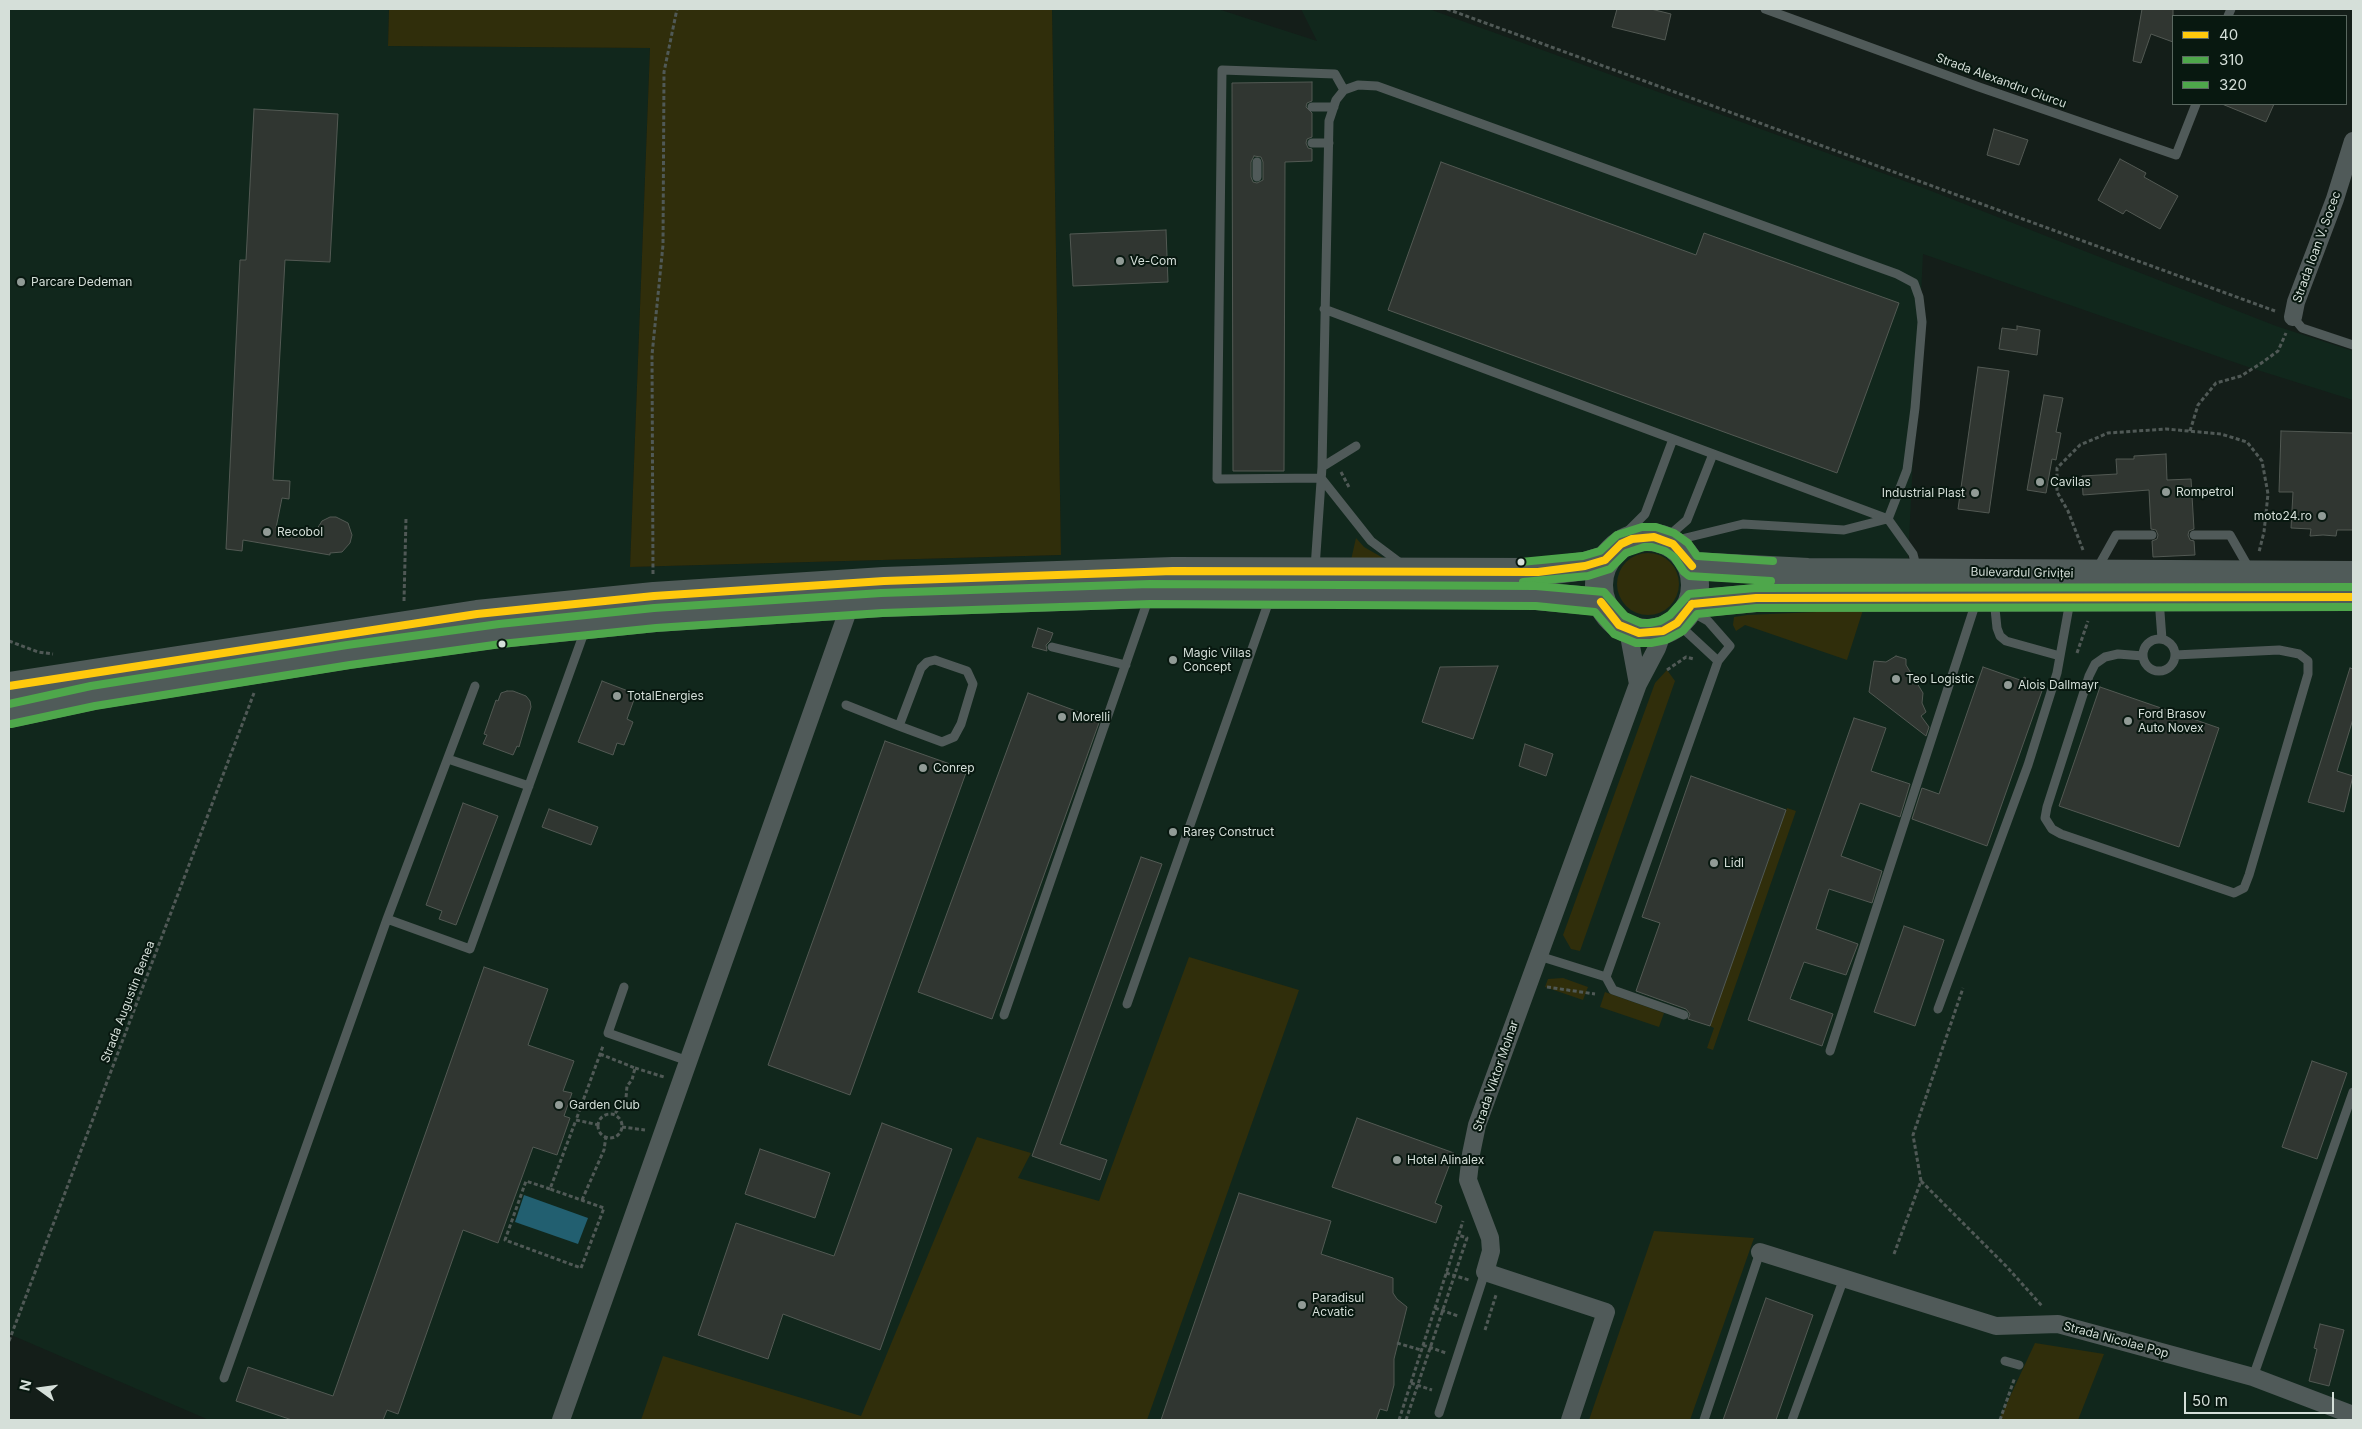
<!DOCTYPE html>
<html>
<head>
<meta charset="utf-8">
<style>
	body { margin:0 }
	#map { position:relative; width:2362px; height:1429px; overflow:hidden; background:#141e19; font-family:Inter,sans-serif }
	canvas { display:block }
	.frame { position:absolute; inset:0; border:10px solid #d5dfd9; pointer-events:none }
	.legend { position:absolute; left:2172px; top:15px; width:175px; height:90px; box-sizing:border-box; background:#081810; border:1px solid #5a6860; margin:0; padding:6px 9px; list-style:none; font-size:15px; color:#d5dfd9 }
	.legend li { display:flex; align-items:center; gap:10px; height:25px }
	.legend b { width:25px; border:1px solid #5a6860 }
	.north { position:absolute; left:15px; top:1364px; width:50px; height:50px; -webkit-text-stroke:4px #081810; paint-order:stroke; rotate:284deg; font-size:14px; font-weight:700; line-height:20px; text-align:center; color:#d5dfd9 }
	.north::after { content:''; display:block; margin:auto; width:18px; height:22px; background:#d5dfd9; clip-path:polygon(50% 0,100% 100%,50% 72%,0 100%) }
	.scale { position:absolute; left:2184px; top:1392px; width:150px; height:22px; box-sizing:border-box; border:2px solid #d5dfd9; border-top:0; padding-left:6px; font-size:15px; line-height:18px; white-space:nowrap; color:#d5dfd9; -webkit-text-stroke:4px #081810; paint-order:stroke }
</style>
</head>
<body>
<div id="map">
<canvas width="2362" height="1429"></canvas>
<div class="frame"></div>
<ul class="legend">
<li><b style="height:6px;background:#ffc90d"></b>40</li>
<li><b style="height:6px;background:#4ea74b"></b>310</li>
<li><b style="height:6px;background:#4ea74b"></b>320</li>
</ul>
<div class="north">N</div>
<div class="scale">50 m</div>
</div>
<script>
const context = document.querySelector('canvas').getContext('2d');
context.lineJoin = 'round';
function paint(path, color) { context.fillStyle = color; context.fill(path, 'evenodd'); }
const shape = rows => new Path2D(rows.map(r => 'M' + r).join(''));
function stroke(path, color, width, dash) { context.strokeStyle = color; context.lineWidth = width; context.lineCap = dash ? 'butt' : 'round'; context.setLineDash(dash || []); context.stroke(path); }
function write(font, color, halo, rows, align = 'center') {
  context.font = font + ' Inter,sans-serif'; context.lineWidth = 4; context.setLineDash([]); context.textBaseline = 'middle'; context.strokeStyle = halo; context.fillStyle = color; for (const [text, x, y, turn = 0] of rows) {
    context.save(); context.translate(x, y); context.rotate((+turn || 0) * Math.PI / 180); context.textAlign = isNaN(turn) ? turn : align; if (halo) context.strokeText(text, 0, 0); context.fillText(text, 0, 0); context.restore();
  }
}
paint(shape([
	[9,9,389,9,388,46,650,48,630,567,1061,555,1052,9,1218,9,1317,41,1301,9,1429,9,1921,187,2276,326,2353,351,2353,400,2251,368,1923,254,1908,561,2353,571,2353,1420,209,1420,9,1334]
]), '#11271c');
paint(shape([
	[389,9,1052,9,1061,555,630,567,650,48,388,46],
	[1356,538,1364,547,1385,559,1351,560],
	'1617 584a31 31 0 1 1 62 0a31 31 0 1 1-62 0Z',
	[1863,610,1847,660,1745,625,1736,631,1733,625,1734,617,1747,615],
	[1667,670,1675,681,1580,951,1571,949,1563,935,1655,683],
	[1787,808,1796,811,1713,1050,1707,1048,1714,1028,1710,1026],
	[1189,957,1299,990,1147,1420,641,1420,663,1356,861,1416,977,1137,1031,1153,1018,1178,1099,1201],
	[1563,978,1588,987,1583,1000,1545,987,1548,979],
	[1605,992,1664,1013,1659,1027,1600,1007],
	[1654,1231,1754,1238,1690,1420,1589,1420],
	[2035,1343,2104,1354,2078,1420,1999,1420]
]), '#302e0b');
paint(shape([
	[524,1195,588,1218,578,1244,515,1222]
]), '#225f70');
const building = shape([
	[1617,9,1651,9,1671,14,1665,40,1612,27,1617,9],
	[2142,9,2173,9,2173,42,2151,34,2141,63,2133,61,2142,9],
	[1312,82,1312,101,1307,103,1306,107,1312,113,1312,137,1307,139,1306,143,1308,148,1312,149,1312,161,1285,162,1284,471,1233,471,1232,83,1312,82],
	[1254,156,1261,157,1263,162,1263,180,1257,183,1253,182,1251,177,1251,162,1254,156],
	[2222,104,2274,104,2266,122,2222,104],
	[254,109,338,114,330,262,285,260,273,480,290,481,289,499,282,498,276,528,312,537,322,521,330,517,336,517,348,523,352,535,350,543,342,552,330,553,330,555,243,540,242,551,226,549,240,260,246,260,254,109],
	[1994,129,2028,140,2019,165,1987,155,1994,129],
	[2120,159,2146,173,2144,177,2178,196,2160,229,2126,210,2123,214,2098,200,2120,159],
	[1441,162,1696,255,1704,233,1899,303,1837,473,1388,310,1441,162],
	[1166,230,1168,282,1073,286,1070,234,1166,230],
	[2017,326,2040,330,2037,355,1999,349,2002,328,2017,330,2017,326],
	[1978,367,2009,371,1989,513,1958,509,1978,367],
	[2044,395,2063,398,2056,432,2061,433,2056,460,2052,459,2046,493,2027,490,2044,395],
	[2281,431,2353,433,2353,530,2337,530,2336,536,2323,535,2310,536,2311,529,2291,528,2293,492,2279,492,2281,431],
	[2166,454,2167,480,2191,479,2194,529,2189,531,2188,535,2190,540,2194,541,2195,555,2153,557,2152,541,2157,539,2158,535,2156,530,2151,529,2149,490,2083,495,2082,476,2117,474,2116,459,2134,459,2134,456,2166,454],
	[1038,628,1053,633,1050,641,1046,645,1047,651,1032,647,1038,628],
	[1896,656,1906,659,1906,665,1923,693,1922,703,1926,712,1921,716,1929,727,1926,736,1869,692,1874,661,1886,662,1896,656],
	[1498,666,1473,739,1422,722,1440,667,1498,666],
	[1983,667,2020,680,2025,677,2027,682,2043,688,1987,846,1912,819,1922,788,1939,794,1983,667],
	[2350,668,2353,669,2353,719,2337,771,2353,776,2344,812,2308,802,2350,668],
	[602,681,636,694,627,719,633,722,624,745,617,743,613,755,578,742,602,681],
	[2100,687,2219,728,2179,847,2059,806,2100,687],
	[507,691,513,691,526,696,530,701,531,707,519,747,517,746,513,755,483,744,487,735,484,734,496,700,498,701,501,693,507,691],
	[1028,693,1100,720,992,1019,918,992,1028,693],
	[1854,718,1886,728,1871,771,1910,784,1900,817,1860,803,1841,856,1882,871,1872,903,1829,889,1816,929,1858,944,1846,975,1804,962,1790,999,1833,1014,1822,1046,1748,1020,1854,718],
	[885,741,967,770,850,1095,768,1065,885,741],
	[1525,744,1553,754,1546,776,1519,766,1525,744],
	[1691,776,1786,810,1710,1026,1688,1019,1690,1014,1686,1009,1636,991,1660,923,1642,917,1691,776],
	[463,803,498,816,456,925,439,919,442,911,426,905,463,803],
	[549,809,598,827,591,845,542,827,549,809],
	[1141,857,1162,864,1060,1144,1107,1160,1100,1180,1032,1156,1141,857],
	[1904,926,1944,940,1915,1026,1874,1012,1904,926],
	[484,967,548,989,528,1045,574,1061,563,1091,572,1093,564,1116,570,1118,557,1155,533,1147,498,1243,463,1230,398,1414,387,1410,383,1420,292,1420,236,1401,248,1367,333,1396,484,967],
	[2312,1061,2347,1073,2317,1159,2282,1147,2312,1061],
	[1357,1118,1454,1153,1435,1203,1442,1206,1436,1223,1332,1187,1357,1118],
	[882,1123,952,1149,880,1350,783,1314,768,1359,698,1335,736,1223,834,1256,882,1123],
	[760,1149,830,1173,815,1218,745,1194,760,1149],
	[1239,1193,1331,1221,1321,1254,1393,1278,1393,1293,1397,1299,1407,1307,1394,1359,1394,1385,1387,1411,1380,1409,1376,1420,1161,1420,1239,1193],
	[1766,1298,1813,1315,1776,1420,1723,1420,1766,1298],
	[2320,1324,2344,1330,2329,1386,2309,1381,2317,1349,2314,1348,2320,1324]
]);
paint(building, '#303631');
stroke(building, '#525953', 1);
stroke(shape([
	[1447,9,2275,311],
	[2190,431,2198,405,2216,383,2241,376,2260,364,2278,351,2286,333],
	[1341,472,1350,489],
	[2083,550,2068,511,2057,492,2057,468,2080,445,2108,433,2166,429,2221,434,2247,442,2262,461,2268,494,2264,532,2259,552],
	[653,574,652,355,663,245,664,72,677,9],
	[404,601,406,518],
	[9,641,38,652,53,654],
	[2077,653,2088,621],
	[1667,670,1686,657,1694,659],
	[1547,987,1595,994],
	[600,1054,635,1068,632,1080,627,1086,626,1098,614,1115],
	[635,1068,664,1077],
	'598 1126a12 12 0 1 1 24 0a12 12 0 1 1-24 0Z',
	[599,1125,576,1120,603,1046],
	[622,1127,645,1130],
	[1921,1181,2007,1267,2042,1306],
	[550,1189,526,1181,505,1240,581,1268,604,1208,550,1189,576,1120],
	[582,1200,604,1150,606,1136],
	[1894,1254,1921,1181,1913,1135,1963,988],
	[1446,1273,1469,1280],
	[1435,1308,1458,1316],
	[1485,1330,1496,1295],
	[9,1341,254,693],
	[1397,1343,1421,1350],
	[1423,1345,1446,1353],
	[1411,1383,1432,1390],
	[1399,1420,1463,1221],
	[1406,1420,1467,1238,1458,1235],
	[2000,1420,2015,1377]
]), '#505956', 3, [4, 2.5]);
stroke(shape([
	[1765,9,1979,87,2176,155,2196,104],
	[2228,16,2231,9],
	[1312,107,1334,107],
	[1312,143,1329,143],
	[1257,162,1257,177],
	[1324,309,1888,519,1913,554,1917,570],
	[2293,317,2302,328,2353,345],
	[1322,467,1356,446],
	[1321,478,1217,479,1222,70,1335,74,1344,90],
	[1321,478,1371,541,1403,565],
	[2194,535,2230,535,2250,570],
	[1664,540,1687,520,1713,454],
	[1669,542,1743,524,1844,530,1887,519],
	[1612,551,1626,533,1645,514,1673,439],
	[1315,568,1322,467,1329,121,1336,100,1344,90,1358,85,1377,86,1897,274,1914,283,1919,297,1922,322,1915,408,1907,470,1888,519],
	[2097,569,2116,535,2152,535],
	[1994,599,1997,628,2000,636,2006,641,2060,656],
	[2159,599,2162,639],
	[1677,623,1718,661],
	'2143 655a16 16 0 1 1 32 0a16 16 0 1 1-32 0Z',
	[1052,647,1126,665],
	[2143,656,2118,654,2105,657,2095,664,2089,676,2047,807,2045,818,2052,829,2061,834,2234,893,2244,888,2249,875,2308,674,2308,661,2299,654,2279,650,2175,655],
	[846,705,899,726,942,742,954,737,961,724,973,684,967,671,935,660,927,662,921,668,899,726],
	[448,759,529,786],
	[387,919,470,949,585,630],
	[1539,956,1606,977,1613,990,1684,1015],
	[1606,977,1718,661,1730,646,1708,621,1692,612],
	[624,987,608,1033,688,1061],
	[1127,1004,1270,598],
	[1938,1009,2028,765,2057,673,2070,601],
	[1004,1015,1149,597],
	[1830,1051,1976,602],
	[2005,1361,2019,1365],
	[2253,1377,2353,1092],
	[224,1378,387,919,475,686],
	[1439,1413,1485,1272],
	[1704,1420,1760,1252],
	[1792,1420,1844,1278]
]), '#505a59', 9);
stroke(shape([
	[2293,317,2296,302,2335,199,2353,141],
	[1628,630,1638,684],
	[1760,1252,1996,1326,2058,1324,2253,1377,2353,1415],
	[561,1420,850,605],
	[1570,1420,1606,1312,1485,1272,1491,1251,1490,1238,1468,1180,1471,1154,1477,1125,1638,684,1657,648,1663,631]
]), '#505a59', 18);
stroke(shape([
	'1599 585a48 48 0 1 1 96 0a48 48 0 1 1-96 0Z',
	[1692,566,1808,572,2353,575],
	[1692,604,1756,598,2353,597],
	[9,686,477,614,654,596,884,581,1173,571,1538,572,1585,566,1605,560],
	[9,714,93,696,349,655,500,634,655,618,882,603,1150,594,1270,595,1417,594,1536,596,1601,602]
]), '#505b59', 28);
stroke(shape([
	[1605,560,1621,544,1632,539,1654,537,1673,544,1692,566],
	[1601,602,1619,625,1639,633,1663,631,1677,623,1692,604],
	[1692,604,1756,598,2353,597],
	[9,686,477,614,654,596,884,581,1173,571,1538,572,1585,566,1605,560]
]), '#ffc90d', 8);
stroke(shape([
	[1523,582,1588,576,1610,569,1626,553,1644,547,1652,547,1665,551,1674,557,1684,572,1689,576,1771,581],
	[11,724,95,706,350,665,501,644,656,628,882,613,1150,604,1536,606,1595,612,1614,634,1636,643,1651,643,1666,640,1683,631,1697,614,1756,608,2353,607]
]), '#4ea74b', 8);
stroke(shape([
	[1521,562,1583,556,1600,551,1617,535,1642,527,1656,527,1674,533,1688,543,1697,556,1773,561],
	[9,704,91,686,347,645,499,624,654,608,881,593,1150,584,1536,586,1604,592,1625,616,1641,623,1650,623,1660,621,1670,615,1689,594,1755,588,2353,587]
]), '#4ea74b', 8);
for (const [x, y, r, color] of [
	[1120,261,5,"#919b96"],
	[21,282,5,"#919b96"],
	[2040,482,5,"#919b96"],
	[2166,492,5,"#919b96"],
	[1975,493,5,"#919b96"],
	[2322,516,5,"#919b96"],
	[267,532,5,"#919b96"],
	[1521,562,4.5,"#d5dfd9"],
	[502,644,4.5,"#d5dfd9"],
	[1173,660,5,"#919b96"],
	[1896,679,5,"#919b96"],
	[2008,685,5,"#919b96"],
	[617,696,5,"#919b96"],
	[1062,717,5,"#919b96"],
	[2128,721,5,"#919b96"],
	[923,768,5,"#919b96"],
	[1173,832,5,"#919b96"],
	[1714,863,5,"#919b96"],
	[559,1105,5,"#919b96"],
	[1397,1160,5,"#919b96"],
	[1302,1305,5,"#919b96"]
]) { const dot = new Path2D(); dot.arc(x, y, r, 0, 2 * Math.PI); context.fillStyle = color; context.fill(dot); stroke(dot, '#081810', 2); }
write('12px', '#d5dfd9', '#081810', [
	["Strada Alexandru Ciurcu",2001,81,20],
	["Strada Ioan V. Socec",2317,247,-70],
	["Bulevardul Griviței",2022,573,1],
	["Strada Augustin Benea",128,1002,-69],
	["Strada Viktor Molnar",1496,1076,-71],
	["Strada Nicolae Pop",2116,1340,15]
]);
write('12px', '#d5dfd9', '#081810', [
	["Ve-Com",1130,261],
	["Parcare Dedeman",31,282],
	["Cavilas",2050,482],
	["Rompetrol",2176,492],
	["Industrial Plast",1965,493,"right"],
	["moto24.ro",2312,516,"right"],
	["Recobol",277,532],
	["Magic Villas",1183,653],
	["Concept",1183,667],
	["Teo Logistic",1906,679],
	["Alois Dallmayr",2018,685],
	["TotalEnergies",627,696],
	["Ford Brasov",2138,714],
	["Auto Novex",2138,728],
	["Morelli",1072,717],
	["Conrep",933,768],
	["Rareș Construct",1183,832],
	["Lidl",1724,863],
	["Garden Club",569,1105],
	["Hotel Alinalex",1407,1160],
	["Paradisul",1312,1298],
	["Acvatic",1312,1312]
], 'left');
</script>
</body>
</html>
